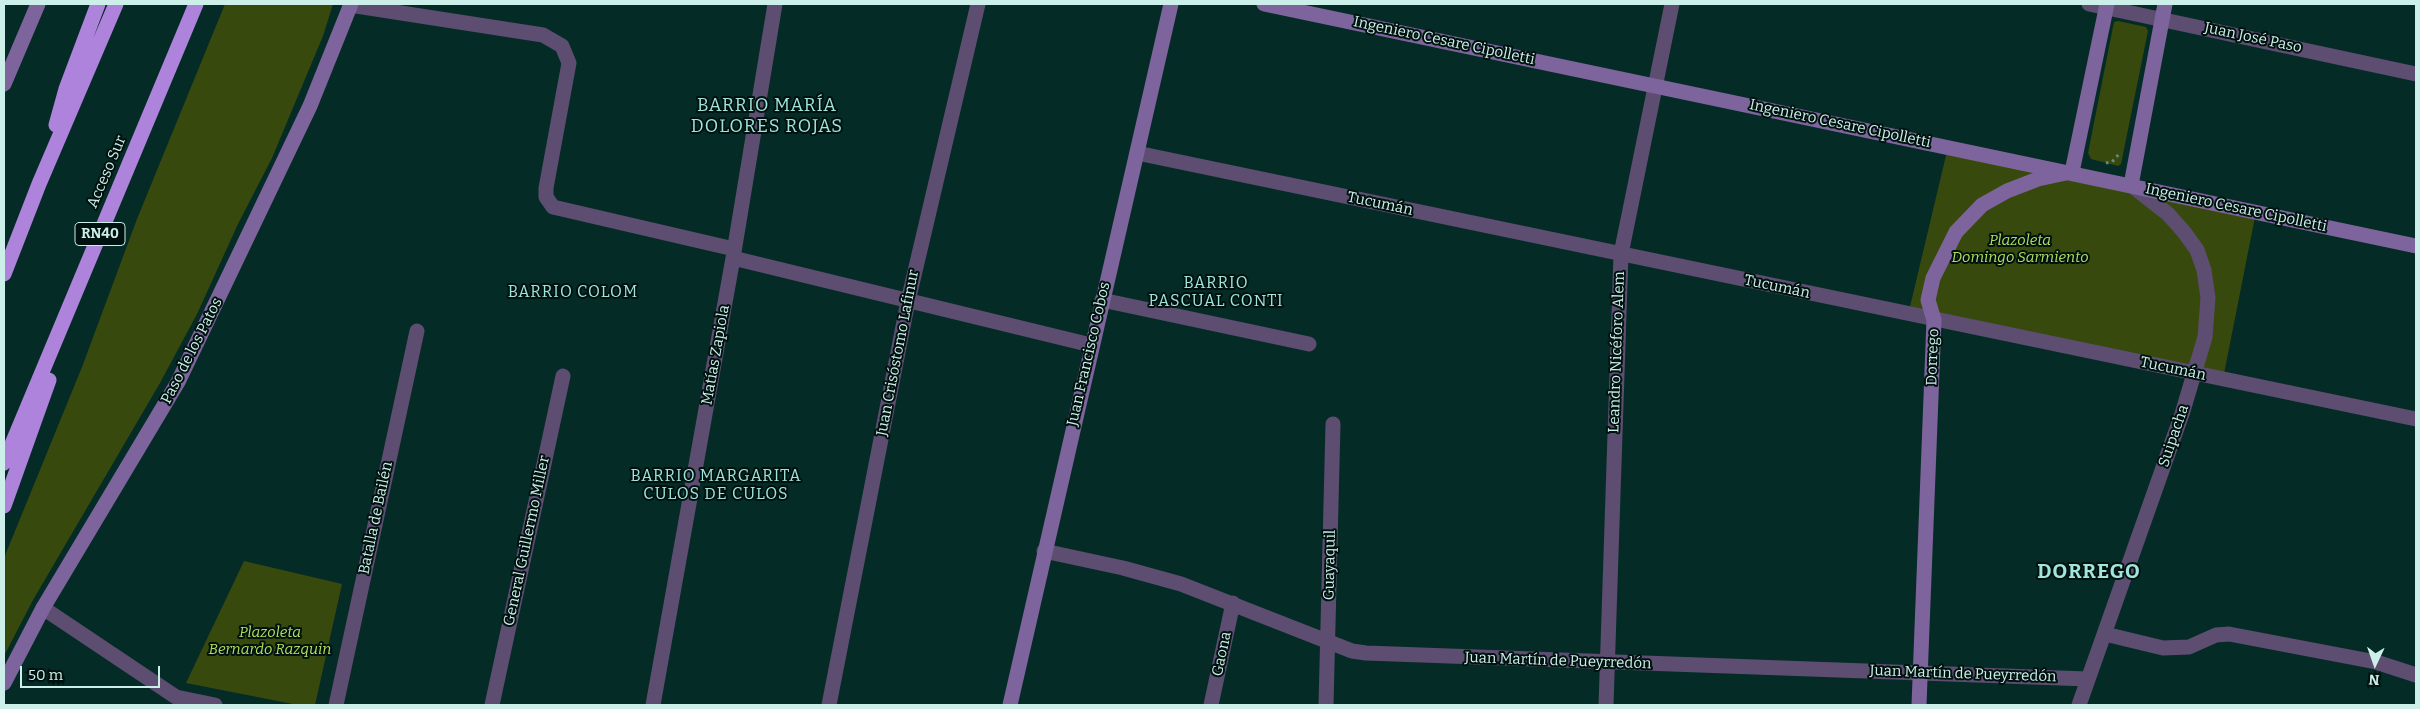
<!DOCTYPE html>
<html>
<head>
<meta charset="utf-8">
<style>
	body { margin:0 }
	#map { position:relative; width:2420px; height:709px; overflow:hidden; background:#052b27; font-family:Bitter,serif }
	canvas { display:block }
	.frame { position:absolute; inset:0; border:5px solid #cdefe9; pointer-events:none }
	.north { position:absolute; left:2350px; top:639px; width:50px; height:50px; -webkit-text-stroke:4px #00120f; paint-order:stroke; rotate:183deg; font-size:14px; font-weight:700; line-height:20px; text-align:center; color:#cdefe9 }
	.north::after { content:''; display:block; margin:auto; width:18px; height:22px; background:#cdefe9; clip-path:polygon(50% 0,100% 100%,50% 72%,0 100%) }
	.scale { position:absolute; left:20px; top:666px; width:140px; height:22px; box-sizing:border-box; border:2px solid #cdefe9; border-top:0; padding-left:6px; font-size:15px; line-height:18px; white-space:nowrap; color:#cdefe9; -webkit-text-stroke:4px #00120f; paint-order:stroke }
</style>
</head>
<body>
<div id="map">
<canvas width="2420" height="709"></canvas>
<div class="frame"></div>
<div class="north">N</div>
<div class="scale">50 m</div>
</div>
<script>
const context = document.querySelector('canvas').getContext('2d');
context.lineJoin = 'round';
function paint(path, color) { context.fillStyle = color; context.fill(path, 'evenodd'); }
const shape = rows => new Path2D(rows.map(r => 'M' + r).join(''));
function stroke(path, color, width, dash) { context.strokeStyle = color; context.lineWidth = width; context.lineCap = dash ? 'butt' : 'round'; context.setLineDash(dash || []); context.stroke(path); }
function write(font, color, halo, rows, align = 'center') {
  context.font = font + ' Bitter,serif'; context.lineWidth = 4; context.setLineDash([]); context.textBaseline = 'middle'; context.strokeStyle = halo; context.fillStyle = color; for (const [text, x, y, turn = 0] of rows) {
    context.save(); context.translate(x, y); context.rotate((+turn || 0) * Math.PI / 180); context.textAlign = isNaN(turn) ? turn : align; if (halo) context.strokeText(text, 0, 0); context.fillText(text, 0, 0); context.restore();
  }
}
paint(shape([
	[225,4,333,4,323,36,272,158,238,224,197,314,160,383,33,600,4,656,4,558,82,367,137,219],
	[2118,21,2146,27,2148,31,2121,164,2118,166,2091,159,2088,153,2114,22],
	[1948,147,2256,212,2223,379,1908,315],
	[244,561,342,584,315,705,298,705,186,683]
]), '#38490e');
stroke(shape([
	[2106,163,2112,162,2119,154]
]), '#668a85', 3, [2.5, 4]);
stroke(shape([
	[2089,4,2416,74],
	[350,5,543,35,562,46,569,63,546,188,546,197,553,207,734,249],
	[1137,153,2416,419],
	[733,258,1091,345],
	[1102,300,1309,344],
	[1044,551,1123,568,1181,584,1352,651,1366,653,2088,679],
	[43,608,176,697,215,705],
	[2105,634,2163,648,2189,647,2216,635,2229,634,2376,662,2416,675],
	[336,705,417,331],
	[492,705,563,376],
	[653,705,733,258,775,4],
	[829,705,908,301,978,4],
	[1211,705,1233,603],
	[1326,705,1333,424],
	[1606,705,1621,254,1672,4],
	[2079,705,2182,414,2205,337,2208,298,2204,270,2197,250,2184,232,2168,214,2131,185]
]), '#5d4d71', 15);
stroke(shape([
	[1264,4,2416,246],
	[4,84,38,4],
	[2072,172,2107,4],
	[2131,185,2165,4],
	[4,683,43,608,178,382,310,106,351,4],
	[1010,705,1171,4],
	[1919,705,1934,320,1928,300,1933,278,1956,232,1982,205,2007,191,2038,179,2066,173]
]), '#7e649c', 15);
stroke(shape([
	[56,125,66,89,98,4],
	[4,274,39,184,116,4],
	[4,463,196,4],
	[4,506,49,380]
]), '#ad83dc', 15);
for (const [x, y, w] of [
	[100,234,50]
]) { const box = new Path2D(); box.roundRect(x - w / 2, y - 11.5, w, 23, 4); context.fillStyle = '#00120f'; context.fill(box); stroke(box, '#cdefe9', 1); }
write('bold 14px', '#cdefe9', null, [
	["RN40",100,234]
]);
write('15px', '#cdefe9', '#00120f', [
	["Juan José Paso",2253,38,12],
	["Ingeniero Cesare Cipolletti",1444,41,12],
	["Ingeniero Cesare Cipolletti",1840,124,12],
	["Acceso Sur",107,172,-67],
	["Tucumán",1380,204,12],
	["Ingeniero Cesare Cipolletti",2236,208,12],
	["Tucumán",1777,287,12],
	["Paso de los Patos",192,351,-63],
	["Leandro Nicéforo Alem",1617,352,-88],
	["Juan Crisóstomo Lafinur",898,353,-79],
	["Juan Francisco Cobos",1089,354,-77],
	["Matías Zapiola",716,355,-80],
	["Dorrego",1933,357,-88],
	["Tucumán",2173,369,12],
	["Suipacha",2174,436,-71],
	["Batalla de Bailén",376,518,-78],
	["General Guillermo Miller",527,541,-78],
	["Guayaquil",1330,565,-89],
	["Gaona",1222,654,-78],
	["Juan Martín de Pueyrredón",1558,661,2],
	["Juan Martín de Pueyrredón",1963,674,2]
]);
write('italic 15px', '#b4de5c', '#00120f', [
	["Plazoleta",2020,241],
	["Domingo Sarmiento",2020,258],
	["Plazoleta",270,633],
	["Bernardo Razquin",270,650]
]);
context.letterSpacing = '1px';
write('16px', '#a1e6dc', '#00120f', [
	["BARRIO",1216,284],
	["PASCUAL CONTI",1216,302],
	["BARRIO COLOM",573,293],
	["BARRIO MARGARITA",716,477],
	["CULOS DE CULOS",716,495]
]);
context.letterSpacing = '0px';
context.letterSpacing = '1px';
write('18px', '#a1e6dc', '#00120f', [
	["BARRIO MARÍA",767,106],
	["DOLORES ROJAS",767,127]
]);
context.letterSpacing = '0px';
context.letterSpacing = '1px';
write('bold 20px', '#a1e6dc', '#00120f', [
	["DORREGO",2089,572]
]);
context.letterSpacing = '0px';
</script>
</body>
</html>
